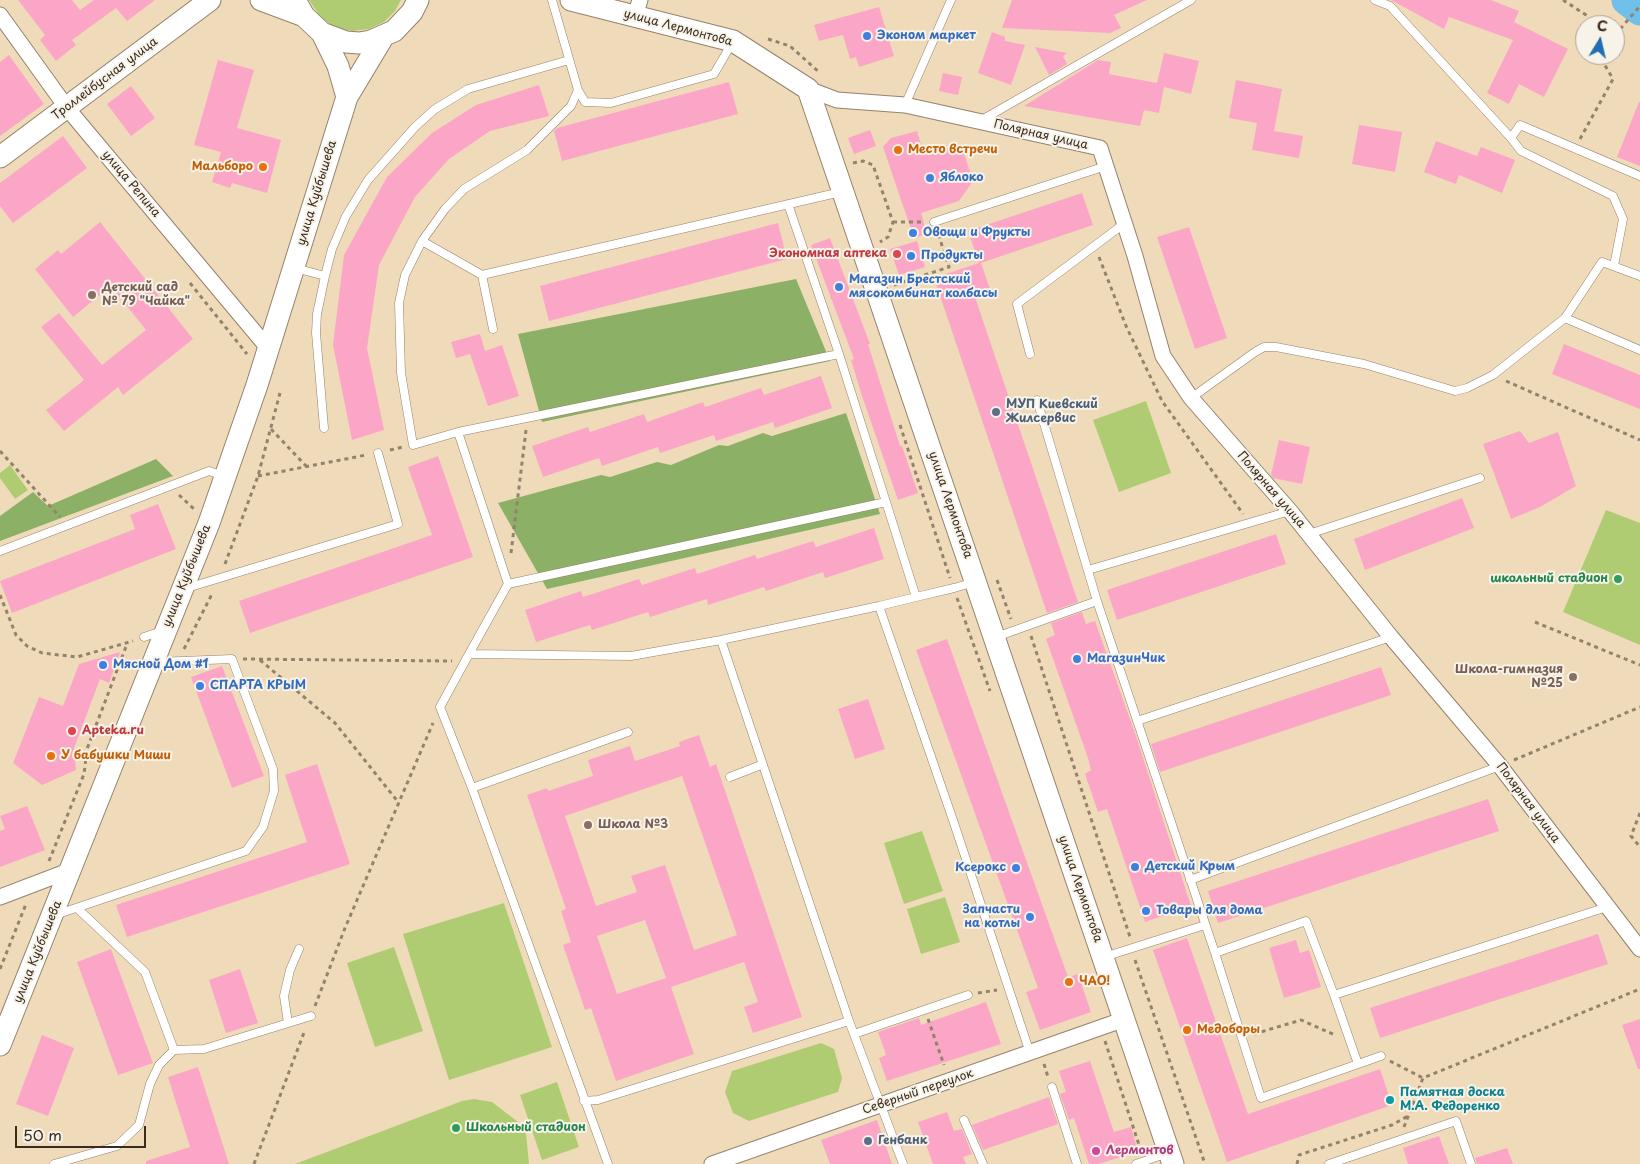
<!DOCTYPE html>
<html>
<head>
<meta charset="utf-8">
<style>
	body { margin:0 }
	#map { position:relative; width:1640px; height:1164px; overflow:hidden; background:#efdbb9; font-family:"Playpen Sans",sans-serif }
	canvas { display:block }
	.north { position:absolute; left:1575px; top:15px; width:50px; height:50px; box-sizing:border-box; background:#f7f3e8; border:1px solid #aca397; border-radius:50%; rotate:9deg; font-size:14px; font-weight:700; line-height:20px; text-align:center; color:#3b2a1e }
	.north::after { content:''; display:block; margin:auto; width:18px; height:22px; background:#1f6fb2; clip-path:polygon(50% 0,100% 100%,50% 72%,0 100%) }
	.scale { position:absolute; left:15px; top:1126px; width:131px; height:22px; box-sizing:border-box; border:2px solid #3b2a1e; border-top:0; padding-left:6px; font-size:15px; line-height:18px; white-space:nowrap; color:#3b2a1e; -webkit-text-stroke:4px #f7f3e8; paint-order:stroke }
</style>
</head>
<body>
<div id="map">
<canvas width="1640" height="1164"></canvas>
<div class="north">С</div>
<div class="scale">50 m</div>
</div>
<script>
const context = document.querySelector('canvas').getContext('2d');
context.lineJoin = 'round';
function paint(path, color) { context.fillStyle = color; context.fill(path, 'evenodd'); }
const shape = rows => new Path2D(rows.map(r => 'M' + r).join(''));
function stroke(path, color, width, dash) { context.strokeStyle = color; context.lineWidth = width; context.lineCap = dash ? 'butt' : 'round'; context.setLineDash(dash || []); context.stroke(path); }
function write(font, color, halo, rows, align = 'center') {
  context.font = font + ' "Playpen Sans",sans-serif'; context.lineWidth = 4; context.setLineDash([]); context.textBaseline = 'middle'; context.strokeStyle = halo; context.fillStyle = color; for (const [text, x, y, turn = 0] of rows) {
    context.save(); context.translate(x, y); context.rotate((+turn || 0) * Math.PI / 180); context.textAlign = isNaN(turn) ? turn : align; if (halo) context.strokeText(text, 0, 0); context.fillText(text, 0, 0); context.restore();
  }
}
paint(shape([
	[309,0,401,0,395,11,384,22,369,29,352,31,335,27,321,18],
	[1146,401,1171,473,1119,492,1093,420],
	[10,465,28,490,15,499,0,478,0,473],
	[1606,510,1640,523,1640,645,1563,612],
	[922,831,943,891,904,904,884,843],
	[945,897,960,942,921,954,907,909],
	[504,903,552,1047,449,1080,403,934],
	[394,947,423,1031,375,1047,347,963],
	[821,1043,834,1049,842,1078,838,1092,749,1121,733,1113,725,1092,732,1071],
	[557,1082,579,1147,542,1160,520,1095],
	[474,1099,492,1102,518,1122,526,1133,529,1164,295,1164,462,1101]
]), '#b0cc73');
paint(shape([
	[796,279,830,361,542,422,518,334],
	[846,413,880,514,547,589,498,503,601,475,610,477,657,462,671,465,719,445,728,446,763,433,772,436],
	[156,459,173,476,0,541,0,516,33,492,48,506]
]), '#8cb065');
stroke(shape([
	[1627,0,1640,10]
]), '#6fc0ea', 31);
paint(shape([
	[18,0,72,0,80,10,94,0,155,0,127,21,116,8,72,40,76,45,56,61,40,40,45,35],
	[1012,0,1147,0,1114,15,1121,28,1110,33,1002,28],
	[1391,0,1491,0,1519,11,1514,22,1568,49,1544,97,1519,84,1509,104,1487,93,1513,40,1449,17,1444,29],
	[879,7,894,56,859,67,856,57,850,59,843,35,819,41,814,25],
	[992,32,1005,37,1005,41,1025,45,1011,85,978,73],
	[1035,47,1067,53,1063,56,1067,64,1049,75],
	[1164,53,1199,61,1191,94,1164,87,1159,113,1144,110,1140,126,1024,106,1098,60,1111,62,1109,74,1157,83],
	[9,55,44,104,0,136,0,62],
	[218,60,254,70,237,128,281,140,267,193,232,183,230,188,212,182,221,152,194,145],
	[943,73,962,77,958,95,939,91],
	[1236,80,1282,89,1274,131,1303,136,1299,158,1252,150,1257,123,1229,118],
	[729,82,738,114,562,161,554,131,557,128],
	[539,85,549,116,490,131,449,159,415,197,379,265,367,348,384,430,352,440,333,345,344,255,387,177,432,133,476,105],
	[131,86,155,118,131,136,107,104],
	[1639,102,1640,102,1640,166,1617,157],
	[1359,125,1402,132,1395,172,1352,164],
	[870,130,876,146,854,154,848,138],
	[917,131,924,155,961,144,973,181,959,201,921,213,927,234,914,238,883,147,891,138],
	[63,136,87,168,13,223,0,206,0,183],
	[1436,141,1477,156,1481,147,1515,160,1502,193,1459,175,1456,184,1424,172],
	[1082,193,1093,225,981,263,991,292,975,297,1078,602,1047,613,934,278,979,263,968,231],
	[100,222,193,339,123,395,118,387,64,431,46,410,84,380,41,327,59,313,102,365,146,330,111,286,73,317,35,269,58,250,61,254],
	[778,223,787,259,549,321,540,286],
	[1189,227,1227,338,1195,349,1157,237],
	[830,238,870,344,868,344,900,446,902,446,918,493,898,500,862,396,851,360,854,359,811,245],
	[917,241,925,267,899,275,890,249],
	[480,334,485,351,502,345,519,396,488,406,470,354,456,358,451,342],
	[1564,344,1640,375,1640,409,1552,374],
	[821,376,832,408,775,428,773,422,716,441,714,435,660,453,658,447,602,466,599,458,543,477,532,446,588,427,590,432,644,414,647,422,703,402,705,407,761,388,764,395],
	[1520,431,1529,443,1558,432,1576,486,1540,507,1511,519,1483,444],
	[1279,440,1310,447,1302,484,1273,478,1271,475],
	[438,456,473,557,250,633,239,601,432,535,408,467],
	[1462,498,1474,528,1365,570,1354,539],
	[158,504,176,549,12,613,0,581,135,529,130,515],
	[874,528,884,559,825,578,823,572,766,591,764,587,708,605,707,599,650,617,648,612,592,630,590,625,536,642,525,610,581,591,583,597,639,579,642,585,695,568,697,574,755,555,757,559,813,541,816,547],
	[1276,534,1286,564,1117,620,1107,590],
	[1082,612,1086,624,1095,621,1136,736,1191,906,1145,922,1107,809,1098,812,1085,774,1091,770,1088,758,1046,639,1055,635,1051,623],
	[947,639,1068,977,1078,974,1091,1012,1040,1030,1026,992,1038,988,916,650],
	[120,652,109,683,100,679,74,748,76,770,42,785,13,763,39,697,63,706,79,664],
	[222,666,264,776,232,788,191,677],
	[1381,667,1391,695,1160,772,1151,744],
	[868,699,885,749,855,759,838,709],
	[699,735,710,767,716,764,802,1017,753,1033,744,1007,758,1002,744,962,671,987,694,1054,616,1081,591,1008,585,1010,563,945,571,942,561,911,566,909,527,795,547,788,548,791,593,776,588,760,630,746,635,761,680,746,679,742],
	[682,776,737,935,694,950,665,865,631,876,637,892,596,906,565,816],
	[645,920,666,978,617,994,597,936],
	[317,764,350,864,127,937,116,905,307,842,285,775],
	[1488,799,1499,831,1218,923,1208,891],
	[27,806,45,850,0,867,0,831,5,829,0,816],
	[1598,934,1608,964,1380,1038,1370,1008],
	[1187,938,1248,1114,1380,1069,1392,1105,1227,1162,1153,950],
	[1296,940,1300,953,1309,950,1321,987,1284,998,1269,948],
	[111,949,153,1063,118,1075,77,962],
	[240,969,258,1023,226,1033,209,980],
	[986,1002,1001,1044,887,1081,879,1058,886,1055,878,1032,919,1018,921,1025],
	[1640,1019,1640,1069,1638,1069,1622,1025],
	[42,1035,74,1048,48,1116,16,1104],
	[1090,1061,1114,1132,1131,1127,1138,1152,1098,1164,1089,1164,1074,1118,1069,1120,1060,1094,1066,1092,1059,1071],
	[198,1067,229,1164,146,1164,146,1161,190,1147,168,1077],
	[1049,1097,1058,1124,983,1150,972,1125],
	[947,1112,954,1131,962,1129,972,1154,963,1157,966,1164,933,1164,918,1122],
	[877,1120,892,1164,830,1164,821,1140],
	[1439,1136,1449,1164,1408,1164,1403,1148],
	[1507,1148,1513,1164,1477,1164,1475,1158]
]), '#fca6c7');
const service = shape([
	[1375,0,1390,6,1511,138],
	[578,90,585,102,611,103,714,74,732,43],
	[905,105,951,0],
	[980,121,1191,0],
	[788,204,839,354,886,502],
	[934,222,1106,166],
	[422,241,482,275],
	[1614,266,1623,219,1613,196,1521,151,1511,138,1520,125,1640,176],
	[295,268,325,276,317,314,316,333,324,428],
	[325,276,332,249,346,216,368,180,415,127,435,109,468,89,569,60],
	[1565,318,1602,262,1640,276],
	[493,329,482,275,841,192],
	[1030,354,1017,304,1125,223],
	[1191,398,1255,352,1264,347,1276,347,1364,364,1455,391,1467,388,1493,375,1565,318,1640,350],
	[1037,400,1097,601,1215,953,1261,1098,1381,1056],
	[458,432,413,445,401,373,399,303,405,275,422,241,445,209,464,189,527,150,571,106,578,90,552,0],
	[1309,534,1480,478],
	[0,551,209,471,224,476],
	[1088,570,1290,511],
	[508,584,458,432,839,354],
	[187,588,398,524,378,453],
	[916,597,886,502,508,584,469,654,631,656,721,640,879,606,916,597,954,588,975,582],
	[879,606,954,823,1030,1053],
	[144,637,162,631],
	[996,637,1097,601],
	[721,640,849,1021,903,1164],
	[469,654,440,707,472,788,608,1164],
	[1137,721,1391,637],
	[730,777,761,765],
	[472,788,628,732],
	[1190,880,1500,766],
	[55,915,246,851,263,827,274,791,273,769,232,659,157,662],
	[1215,953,1306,921,1334,995,1607,907],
	[1104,957,1205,925],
	[1334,995,1358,1064],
	[288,1023,284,996,290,970,299,949],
	[854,1034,968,995],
	[174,1050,204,1049,311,1016],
	[1052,1087,1077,1164],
	[584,1101,598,1100,849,1021],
	[964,1120,983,1164],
	[54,1164,117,1146,139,1125,150,1084,159,1065,174,1050,145,972,77,908],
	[1136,1164,1168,1153],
	[1329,1164,1456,1121,1471,1164]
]);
const minor = shape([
	[0,15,67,108,268,348],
	[635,16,640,0],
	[808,89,837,100,905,105,1100,148,1135,256,1163,356,1191,398,1290,511,1391,637,1500,766,1640,949],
	[0,897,71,870],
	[712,1164,1125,1019]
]);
const secondary = shape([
	[261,0,304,16],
	[295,0,304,16,322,33,346,42,359,43,371,41,394,31,412,12,418,0],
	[571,0,733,41,808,89,1173,1164],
	[322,33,338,66,347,97],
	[0,157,210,0],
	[0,1045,209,523,257,385,347,97,383,37]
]);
stroke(service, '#95826c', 9);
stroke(minor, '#95826c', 17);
stroke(secondary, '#95826c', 23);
stroke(shape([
	[1563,0,1586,15,1596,25],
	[1615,35,1640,6],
	[768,39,790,46,820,73],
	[1580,139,1613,79,1600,57,1602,55],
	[853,163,863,161,873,165,893,222,888,237,880,242],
	[893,222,922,222],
	[1099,257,1126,326,1162,401,1243,514],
	[190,283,247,354],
	[894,285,949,267,938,233],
	[1506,381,1640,440],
	[900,425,950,578],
	[271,429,306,466],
	[390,450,403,447],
	[0,451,60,517],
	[258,476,366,455],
	[179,495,195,510],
	[511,553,526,430],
	[225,564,258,476,280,393],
	[997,580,1011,619],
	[0,595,16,635,27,646,42,653,77,657,133,641],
	[957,598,990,691],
	[1535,622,1640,665],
	[1031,636,1130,937],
	[184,649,213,592],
	[243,659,452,661],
	[260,660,335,723,399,803],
	[1514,760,1640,707],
	[1640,813,1631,836,1640,847],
	[49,861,84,774,87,749,127,644],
	[1135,960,1205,1164],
	[0,969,26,904],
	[978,993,997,990],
	[315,1006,345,928,433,723],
	[928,1019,944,1065],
	[1254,1034,1301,1020,1335,1035],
	[1105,1041,1141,1151],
	[1390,1061,1423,1078],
	[1044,1064,1048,1077],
	[1404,1127,1423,1078,1640,989],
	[254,1164,305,1030],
	[1297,1164,1299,1155,1392,1125,1408,1116]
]), '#95826c', 3, [4, 4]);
stroke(service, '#fff', 8);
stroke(minor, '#fff', 15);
stroke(secondary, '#fff', 21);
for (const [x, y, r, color] of [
	[867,36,5,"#3f7fe0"],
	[898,150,5,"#e8710a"],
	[263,167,5,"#e8710a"],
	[930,178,5,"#3f7fe0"],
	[913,233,5,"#3f7fe0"],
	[897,254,5,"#e0444e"],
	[911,256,5,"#3f7fe0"],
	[839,287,5,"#3f7fe0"],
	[92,295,5,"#8d6e63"],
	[996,412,5,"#5c6f8a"],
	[1618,579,5,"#2e9e5b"],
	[1077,659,5,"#3f7fe0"],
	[103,665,5,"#3f7fe0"],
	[1573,677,5,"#8d6e63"],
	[200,686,5,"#3f7fe0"],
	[72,731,5,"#e0444e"],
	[51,756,5,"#e8710a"],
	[588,825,5,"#8d6e63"],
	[1135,867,5,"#3f7fe0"],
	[1016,868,5,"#3f7fe0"],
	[1146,911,5,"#3f7fe0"],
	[1030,917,5,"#3f7fe0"],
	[1069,982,5,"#e8710a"],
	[1187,1030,5,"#e8710a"],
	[1390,1100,5,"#0f9aa8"],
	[456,1128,5,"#2e9e5b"],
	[868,1141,5,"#5c6f8a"],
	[1096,1151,5,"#d1479c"]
]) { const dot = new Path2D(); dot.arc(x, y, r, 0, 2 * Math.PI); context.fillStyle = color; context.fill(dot); stroke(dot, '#f7f3e8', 2); }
write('12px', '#3b2a1e', '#f7f3e8', [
	["улица Лермонтова",678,28,15],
	["Троллейбусная улица",105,79,-37],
	["Полярная улица",1041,135,13],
	["улица Репина",131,184,50],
	["улица Куйбышева",317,193,-73],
	["Полярная улица",1271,490,49],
	["улица Лермонтова",950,505,71],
	["улица Куйбышева",187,576,-68],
	["Полярная улица",1528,803,53],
	["улица Лермонтова",1080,889,71],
	["улица Куйбышева",38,952,-68],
	["Северный переулок",918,1092,-19]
]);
write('bold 12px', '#366cbe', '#f7f3e8', [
	["Эконом маркет",877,36],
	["Яблоко",940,178],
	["Овощи и Фрукты",923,233],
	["Продукты",921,256],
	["Магазин Брестский",849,280],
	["мясокомбинат колбасы",849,294],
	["МагазинЧик",1087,659],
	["Мясной Дом #1",113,665],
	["СПАРТА КРЫМ",210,686],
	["Детский Крым",1145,867],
	["Ксерокс",1006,868,"right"],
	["Запчасти",1020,910,"right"],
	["на котлы",1020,924,"right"],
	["Товары для дома",1156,911]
], 'left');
write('bold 12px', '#c56008', '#f7f3e8', [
	["Место встречи",908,150],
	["Мальборо",253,167,"right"],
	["У бабушки Миши",61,756],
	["ЧАО!",1079,982],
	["Медоборы",1197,1030]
], 'left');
write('bold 12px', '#be3a42', '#f7f3e8', [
	["Экономная аптека",887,254],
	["Apteka.ru",82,731,"left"]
], 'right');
write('bold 12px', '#785e54', '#f7f3e8', [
	["Детский сад",102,288],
	["№ 79 \"Чайка\"",102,302],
	["Школа-гимназия",1563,670,"right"],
	["№25",1563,684,"right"],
	["Школа №3",598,825]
], 'left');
write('bold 12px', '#4e5e75', '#f7f3e8', [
	["МУП Киевский",1006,405],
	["Жилсервис",1006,419],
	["Генбанк",878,1141]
], 'left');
write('bold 12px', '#27864d', '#f7f3e8', [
	["школьный стадион",1608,579],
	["Школьный стадион",466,1128,"left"]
], 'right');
write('bold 12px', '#0d838f', '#f7f3e8', [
	["Памятная доска",1400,1093],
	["М.А. Федоренко",1400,1107]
], 'left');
write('bold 12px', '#b23c85', '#f7f3e8', [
	["Лермонтов",1106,1151]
], 'left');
</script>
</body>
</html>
